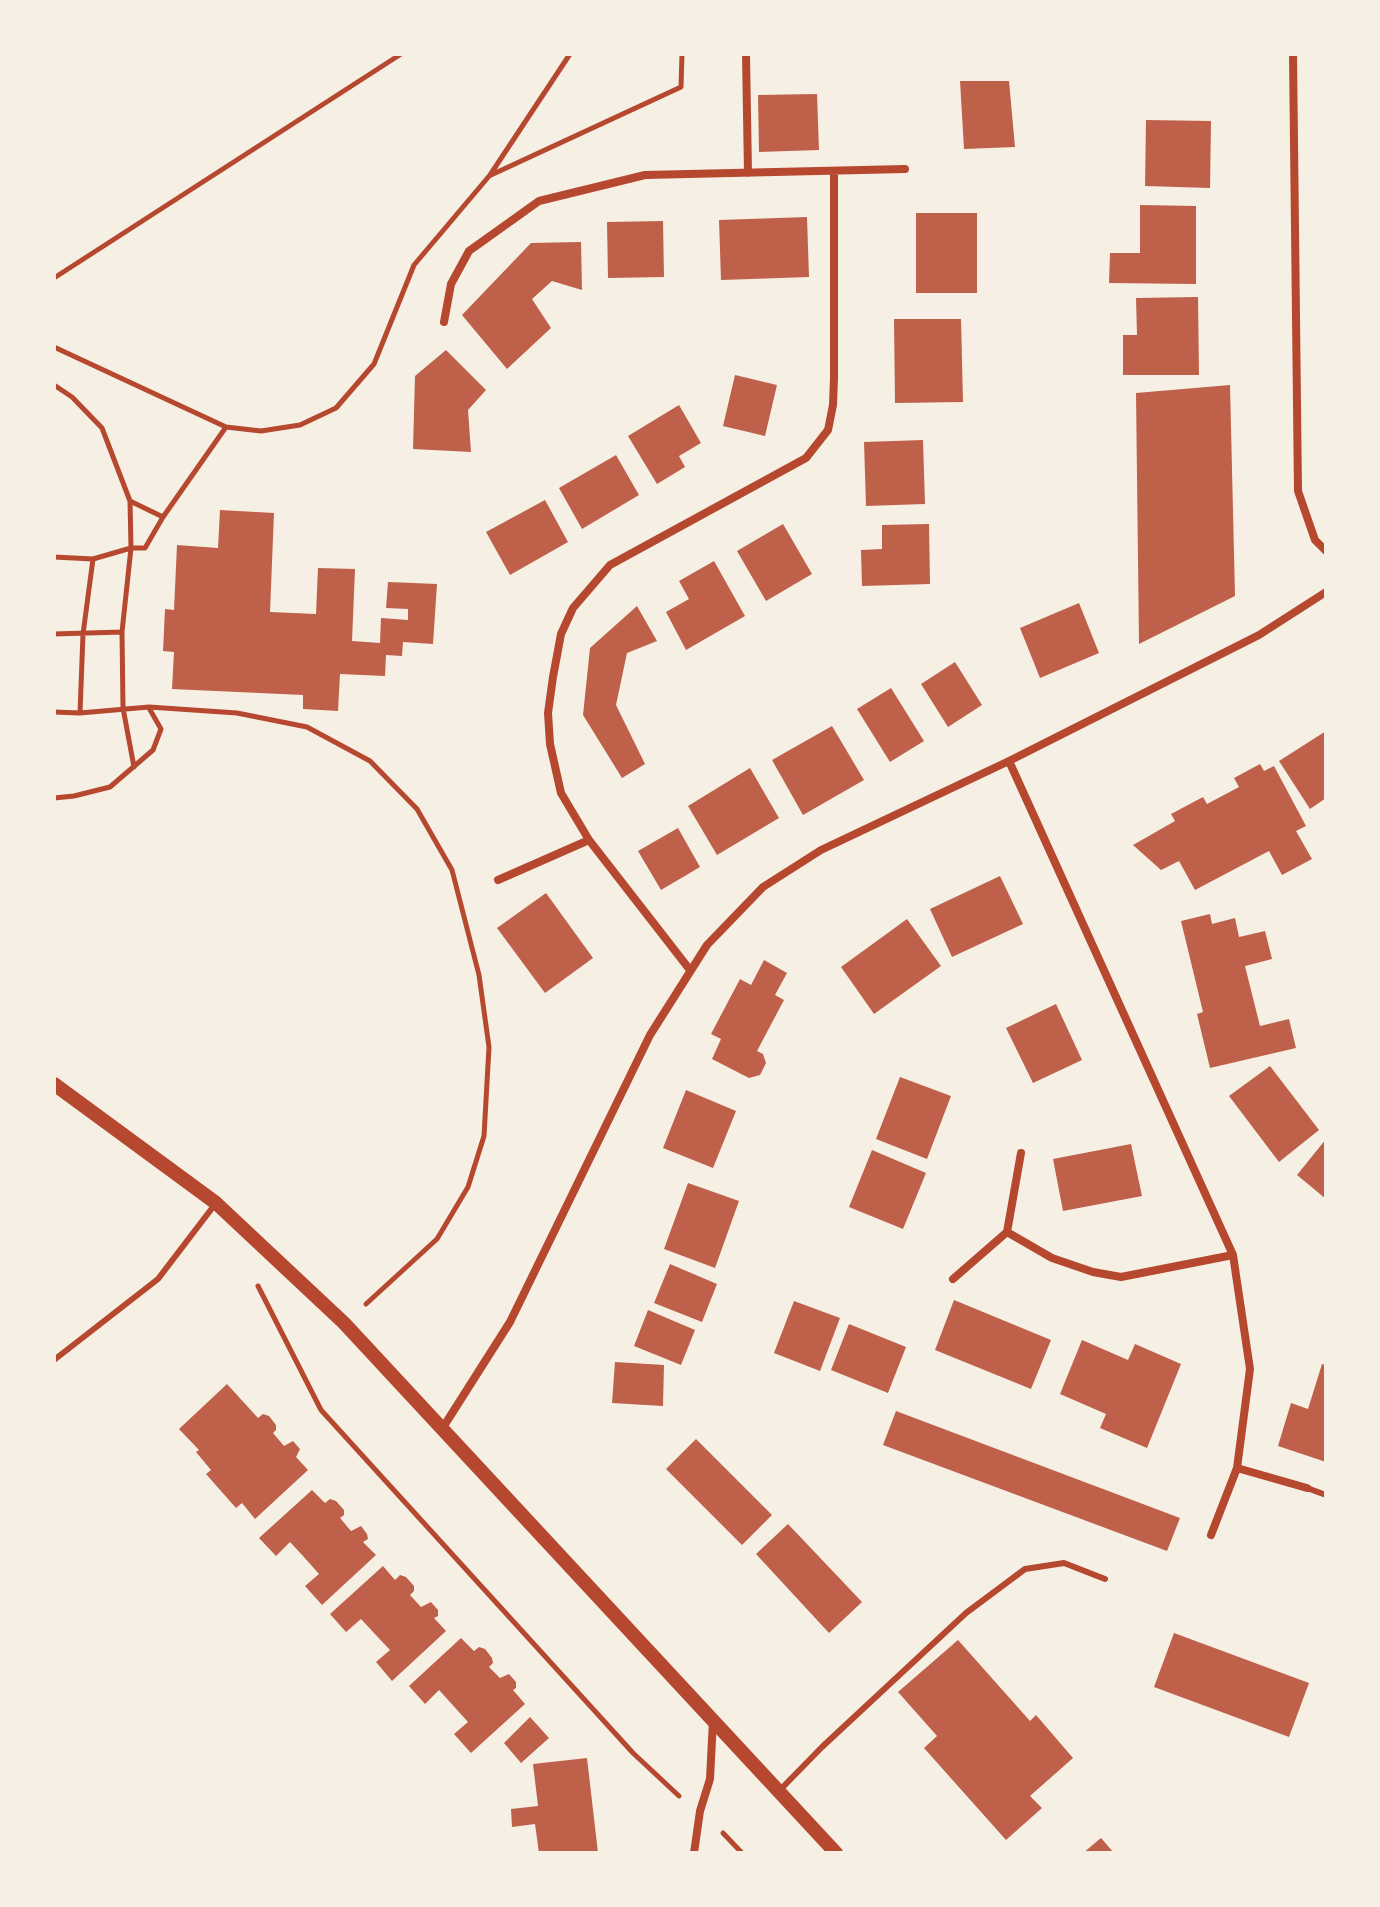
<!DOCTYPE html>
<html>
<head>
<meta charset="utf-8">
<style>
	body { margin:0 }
	#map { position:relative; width:1380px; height:1907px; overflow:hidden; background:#f6efe4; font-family:"IBM Plex Sans",sans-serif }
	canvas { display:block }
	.frame { position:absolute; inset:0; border:56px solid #f6efe4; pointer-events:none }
</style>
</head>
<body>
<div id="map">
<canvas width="1380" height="1907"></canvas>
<div class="frame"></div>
</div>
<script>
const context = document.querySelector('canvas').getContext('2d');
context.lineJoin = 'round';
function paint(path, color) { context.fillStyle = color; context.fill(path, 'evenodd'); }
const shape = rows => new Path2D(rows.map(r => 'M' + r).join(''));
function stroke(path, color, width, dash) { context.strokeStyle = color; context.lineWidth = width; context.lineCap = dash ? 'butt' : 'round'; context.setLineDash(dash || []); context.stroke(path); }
paint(shape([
	[960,81,1009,81,1015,147,964,149],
	[817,94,819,150,759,152,758,95],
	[1146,120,1211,121,1210,188,1145,186],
	[1140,205,1196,206,1196,284,1109,283,1110,253,1140,253],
	[916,213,977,213,977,293,916,293],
	[807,217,809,277,721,280,719,220],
	[663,221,664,277,608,278,607,222],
	[581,242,582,290,552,281,532,299,551,328,507,369,462,315,531,243],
	[1198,297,1199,375,1123,375,1123,335,1137,335,1136,298],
	[894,319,961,319,963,402,895,403],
	[446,350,486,390,468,410,471,452,413,449,415,376],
	[735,375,777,385,765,436,723,426],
	[1230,385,1235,596,1139,644,1136,393],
	[679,405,701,443,679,456,685,467,657,484,628,436],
	[923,440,925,504,866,506,864,442],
	[616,455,639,495,582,529,559,488],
	[545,500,568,542,510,575,486,532],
	[220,510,274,513,270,612,316,614,318,568,355,569,352,641,380,643,381,618,408,620,408,609,386,608,388,582,437,584,433,644,403,642,402,656,386,655,385,676,340,674,338,711,303,709,303,695,172,689,174,652,163,651,165,609,174,610,177,545,218,548],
	[783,524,812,574,766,601,737,551],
	[929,524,930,584,862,586,861,550,882,549,882,525],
	[714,561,745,616,686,650,666,612,689,599,679,581],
	[1079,603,1099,653,1040,678,1020,628],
	[637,606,657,641,627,653,616,705,645,764,622,778,583,715,590,648],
	[955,662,982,705,948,727,921,684],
	[891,688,924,741,890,762,857,709],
	[832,726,864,780,803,815,772,760],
	[1326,731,1326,798,1310,809,1279,761],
	[1260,764,1264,771,1274,766,1306,826,1296,831,1312,859,1282,875,1269,851,1195,890,1179,861,1161,870,1133,845,1175,821,1171,814,1203,797,1207,804,1239,787,1234,778],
	[750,768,779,818,717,855,688,806],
	[678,828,700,867,661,890,638,851],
	[1000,876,1023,924,952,957,930,909],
	[546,893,593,958,545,993,497,928],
	[1210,914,1212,924,1235,918,1239,937,1265,931,1272,959,1245,966,1260,1026,1289,1019,1296,1048,1210,1068,1197,1014,1203,1012,1181,921],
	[907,919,941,966,874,1014,841,967],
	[764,960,787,973,775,995,784,1000,757,1051,763,1054,766,1063,760,1075,749,1078,712,1059,721,1039,711,1034,740,979,751,985],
	[1056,1004,1082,1060,1033,1083,1006,1028],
	[1270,1066,1319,1130,1279,1162,1229,1096],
	[900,1077,951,1096,927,1159,876,1139],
	[686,1090,736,1111,713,1168,663,1148],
	[1326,1139,1326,1199,1297,1175],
	[1131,1144,1142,1196,1063,1211,1053,1159],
	[872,1150,926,1173,903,1229,849,1207],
	[688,1183,739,1201,715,1268,664,1249],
	[670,1264,717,1284,702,1322,654,1303],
	[954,1300,1051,1340,1031,1389,935,1350],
	[794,1301,840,1318,820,1371,774,1353],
	[648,1310,695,1330,681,1365,634,1346],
	[849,1324,906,1347,888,1393,831,1370],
	[1082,1340,1128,1360,1135,1344,1181,1364,1147,1448,1100,1428,1106,1414,1060,1394],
	[615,1362,664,1365,663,1406,612,1403],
	[1322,1364,1326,1365,1326,1462,1278,1446,1291,1403,1308,1409],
	[227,1384,258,1418,263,1414,269,1416,276,1425,276,1430,273,1433,284,1446,293,1441,300,1449,296,1457,308,1470,255,1519,242,1503,236,1508,206,1474,211,1470,196,1452,199,1450,179,1429],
	[896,1411,1180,1518,1167,1551,883,1445],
	[696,1439,772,1515,742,1545,666,1469],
	[312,1490,325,1503,330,1499,336,1501,344,1510,344,1515,340,1518,351,1531,361,1526,367,1534,368,1539,363,1542,376,1555,322,1605,305,1586,319,1574,303,1556,290,1542,276,1556,259,1538],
	[788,1524,862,1602,829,1633,756,1554],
	[383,1566,395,1580,400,1575,406,1577,414,1586,414,1591,410,1595,421,1607,431,1602,438,1610,438,1616,434,1618,446,1631,392,1681,376,1662,390,1650,374,1633,361,1619,346,1632,330,1614],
	[1174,1633,1309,1683,1289,1737,1154,1687],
	[461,1638,474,1651,479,1647,485,1649,492,1658,493,1663,489,1667,500,1678,509,1674,516,1682,516,1688,513,1690,525,1704,471,1753,454,1734,468,1722,439,1690,425,1704,409,1686],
	[958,1640,1030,1721,1036,1715,1073,1758,1030,1796,1042,1808,1006,1840,924,1748,937,1736,898,1692],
	[530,1717,549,1738,521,1763,504,1743],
	[587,1758,598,1853,539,1853,535,1824,512,1827,511,1809,538,1806,533,1764],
	[1101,1838,1114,1853,1083,1853]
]), '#bf614a');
stroke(shape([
	[491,175,681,87,682,54],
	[54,278,401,54],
	[54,347,226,427,261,431,300,425,336,408,374,364,414,265,490,175,570,54],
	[54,385,72,397,102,428,130,501,131,548,122,632,123,708,134,767],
	[130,501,163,517],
	[54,557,93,559,83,634,80,713],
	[93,559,131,548,145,548,163,517,226,427],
	[54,634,122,632],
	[54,712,80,713,149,707,237,713,307,727,370,761,417,809,452,870,479,975,489,1047,484,1136,468,1187,437,1239,366,1304],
	[54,798,74,796,110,787,153,750,161,729,149,708],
	[258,1286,321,1410,633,1753,679,1796],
	[723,1833,742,1853]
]), '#b5482f', 5);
stroke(shape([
	[54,1360,158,1279,216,1203],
	[1307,1488,1326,1495],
	[779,1791,822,1747,966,1613,1025,1569,1064,1563,1105,1579]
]), '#b5482f', 6);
stroke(shape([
	[746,54,748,173],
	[1293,54,1298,491,1315,540,1326,551],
	[444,322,451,284,469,251,539,201,645,175,905,169],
	[1009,761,1233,1255,1250,1369,1237,1468,1211,1535],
	[498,880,589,840],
	[690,970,589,840,561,793,550,744,548,713,553,677,561,634,573,608,610,565,806,458,828,430,833,405,834,378,834,171],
	[1007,1232,1021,1153],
	[953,1279,1007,1232,1052,1258,1093,1272,1121,1277,1233,1255],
	[442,1429,510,1322,650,1035,707,945,763,887,821,850,1009,761,1259,635,1326,592],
	[1237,1468,1307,1488],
	[694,1853,700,1811,710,1779,713,1720]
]), '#b5482f', 8);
stroke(shape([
	[54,1084,216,1203,344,1323,836,1853]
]), '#b5482f', 14);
</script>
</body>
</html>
